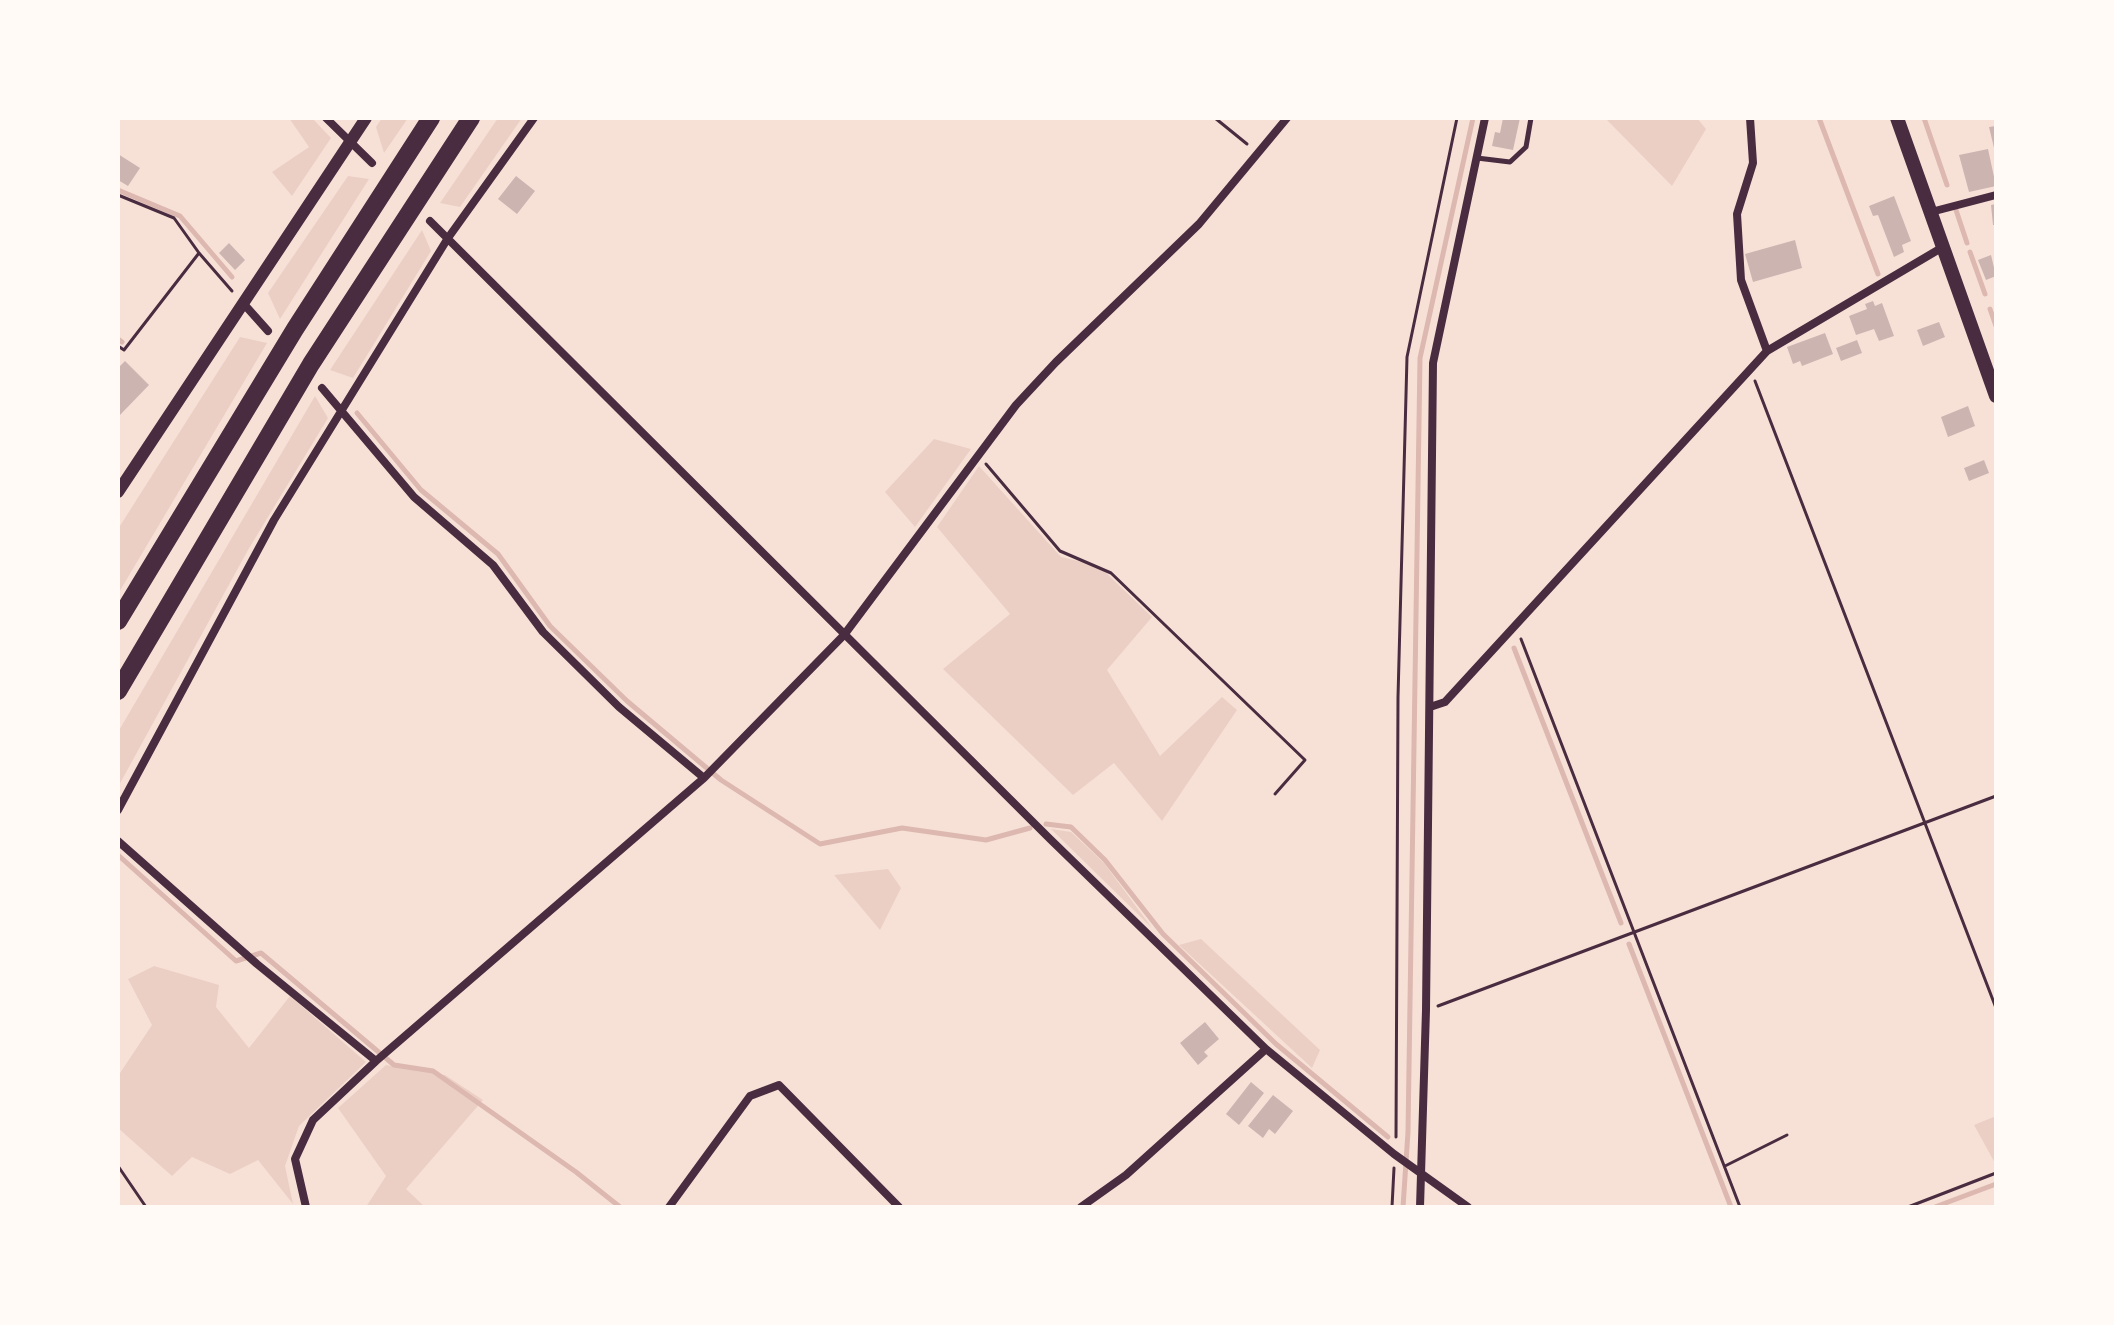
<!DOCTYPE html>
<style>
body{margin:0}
#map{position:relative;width:2114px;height:1325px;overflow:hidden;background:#f7e1d7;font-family:"IBM Plex Sans",sans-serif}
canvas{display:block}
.frame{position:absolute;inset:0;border:120px solid #fffaf5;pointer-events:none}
</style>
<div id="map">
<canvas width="2114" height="1325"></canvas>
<div class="frame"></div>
</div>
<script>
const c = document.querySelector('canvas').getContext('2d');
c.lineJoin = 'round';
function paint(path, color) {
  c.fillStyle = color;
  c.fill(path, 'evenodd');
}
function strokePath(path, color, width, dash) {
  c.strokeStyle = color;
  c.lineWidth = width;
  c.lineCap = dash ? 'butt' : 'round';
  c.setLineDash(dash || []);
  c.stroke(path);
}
const green = new Path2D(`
 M 289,118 L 312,118 L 331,138 L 292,196 L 272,172 L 309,147 Z
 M 382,118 L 408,118 L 384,153 L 376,127 Z
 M 498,118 L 522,118 L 460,207 L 440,203 Z
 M 1605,118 L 1697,118 L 1706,129 L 1672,186 Z
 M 348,176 L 369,179 L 280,319 L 268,293 Z
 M 422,230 L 431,251 L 353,378 L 330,370 Z
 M 240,337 L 267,343 L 118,594 L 118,529 Z
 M 315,396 L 328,418 L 248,550 L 118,787 L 118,732 Z
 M 934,439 L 971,449 L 915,527 L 885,492 Z
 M 979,466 L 1061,557 L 1099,566 L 1152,617 L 1107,670 L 1160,756 L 1222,697 L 1237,710 L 1162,821 L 1114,763 L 1073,795 L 943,669 L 1010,614 L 937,527 Z
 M 1051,829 L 1071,832 L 1104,863 L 1152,928 Z
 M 888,869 L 901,888 L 880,930 L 834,875 Z
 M 1201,939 L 1320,1050 L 1312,1068 L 1179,945 Z
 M 154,966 L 219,985 L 216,1007 L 249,1048 L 290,996 L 366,1062 L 299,1126 L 285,1166 L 293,1204 L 258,1160 L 230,1174 L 192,1157 L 172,1176 L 118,1128 L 118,1076 L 152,1025 L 128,979 Z
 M 386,1065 L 445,1075 L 483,1100 L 406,1189 L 425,1207 L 366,1207 L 386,1176 L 338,1108 Z
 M 1996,1116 L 1996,1165 L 1974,1125 Z`);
const stream = new Path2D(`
 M 1819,118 L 1878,274
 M 1924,118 L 1947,185
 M 118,190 L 180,216 L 232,277
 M 1956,210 L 1967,243
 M 1970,252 L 1985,294
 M 1990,309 L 1996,326
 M 118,339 L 122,342
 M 357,413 L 421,490 L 498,554 L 550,626 L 627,701 L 721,780 L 820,844 L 902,828 L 986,840 L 1030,828
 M 1514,648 L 1621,923
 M 1046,824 L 1071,827 L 1105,860 L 1163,934 L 1276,1044 L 1388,1137
 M 118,855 L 236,961 L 261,953 L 394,1065 L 433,1071 L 576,1172 L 620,1207
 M 1629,944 L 1731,1207
 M 1403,1207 L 1408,1132 L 1420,358 L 1473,118
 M 1935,1207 L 1996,1184`);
const building = new Path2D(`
 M 1503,118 L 1520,118 L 1513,150 L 1492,146 L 1495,132 L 1500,133 Z
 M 1996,126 L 1996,152 L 1995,152 L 1989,127 Z
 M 1988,149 L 1996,186 L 1969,192 L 1959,155 Z
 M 118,154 L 140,168 L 128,186 L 118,180 Z
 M 516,176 L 535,191 L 517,214 L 498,199 Z
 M 1894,196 L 1911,241 L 1902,245 L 1904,252 L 1894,257 L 1878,215 L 1873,216 L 1869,206 Z
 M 1996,204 L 1996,225 L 1993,225 L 1991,205 Z
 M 1795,240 L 1802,268 L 1753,282 L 1745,254 Z
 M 229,243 L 245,260 L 235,270 L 219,253 Z
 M 1991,255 L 1996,276 L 1986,280 L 1978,260 Z
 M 1873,301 L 1875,306 L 1882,303 L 1894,336 L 1879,341 L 1874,329 L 1856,335 L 1849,316 L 1867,309 L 1865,304 Z
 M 1939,322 L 1945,337 L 1923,346 L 1917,330 Z
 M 1825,333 L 1833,354 L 1802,366 L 1800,361 L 1793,364 L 1787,347 Z
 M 1857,340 L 1862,353 L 1841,361 L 1836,348 Z
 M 125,361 L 149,385 L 120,415 L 118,368 Z
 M 1968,406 L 1975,426 L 1948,437 L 1941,417 Z
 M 1984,460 L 1989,473 L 1969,481 L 1964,468 Z
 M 1205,1022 L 1219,1039 L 1204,1052 L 1208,1056 L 1198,1065 L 1180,1043 Z
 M 1251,1082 L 1264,1093 L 1239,1125 L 1226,1114 Z
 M 1273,1095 L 1293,1111 L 1275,1134 L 1269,1129 L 1263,1138 L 1248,1126 Z`);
const path = new Path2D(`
 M 1215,118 L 1247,144
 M 118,195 L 174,218 L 199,253 L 232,291
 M 118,346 L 124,350 L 199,253
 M 1755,381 L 1996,1008
 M 986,464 L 1060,551 L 1111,573 L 1305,760 L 1275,794
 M 1521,639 L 1740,1207
 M 1438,1006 L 1996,796
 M 1396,1137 L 1398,697 L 1407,357 L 1457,118
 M 118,1166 L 146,1207
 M 1725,1166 L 1787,1135
 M 1392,1207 L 1394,1168
 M 1908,1207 L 1996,1173`);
const service = new Path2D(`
 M 1477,158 L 1510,162 L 1526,147 L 1531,118`);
const minor = new Path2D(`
 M 326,118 L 372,163
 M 1750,118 L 1753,163 L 1737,214 L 1741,280 L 1767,351
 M 1931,212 L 1996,195
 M 430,221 L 1050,839 L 1266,1049 L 1394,1154 L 1468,1207
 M 243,303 L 268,331
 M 322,388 L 414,497 L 493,565 L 543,632 L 619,707 L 704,778
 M 1430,707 L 1445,702 L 1767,351 L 1943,247
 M 118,810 L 274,520 L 448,238 L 534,118
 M 118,841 L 257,964 L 376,1061
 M 306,1207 L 295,1159 L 313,1120 L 376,1061 L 704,778 L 844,635 L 1016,405 L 1056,362 L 1199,224 L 1287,118
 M 669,1207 L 750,1096 L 779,1085 L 899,1207
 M 1081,1207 L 1126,1175 L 1266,1049
 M 1420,1207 L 1426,1010 L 1433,363 L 1485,118`);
const tertiary = new Path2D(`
 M 118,492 L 366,118`);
const secondary = new Path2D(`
 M 1897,118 L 1996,396`);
const motorway = new Path2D(`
 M 118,621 L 295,329 L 431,118
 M 118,691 L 311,364 L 471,118`);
paint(green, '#ebcfc5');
strokePath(stream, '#dcb8b0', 5);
paint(building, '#ccb4b1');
strokePath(path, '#4a2c40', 3);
strokePath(service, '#4a2c40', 5);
strokePath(minor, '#4a2c40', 8);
strokePath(tertiary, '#4a2c40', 12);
strokePath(secondary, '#4a2c40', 14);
strokePath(motorway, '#4a2c40', 18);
</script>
